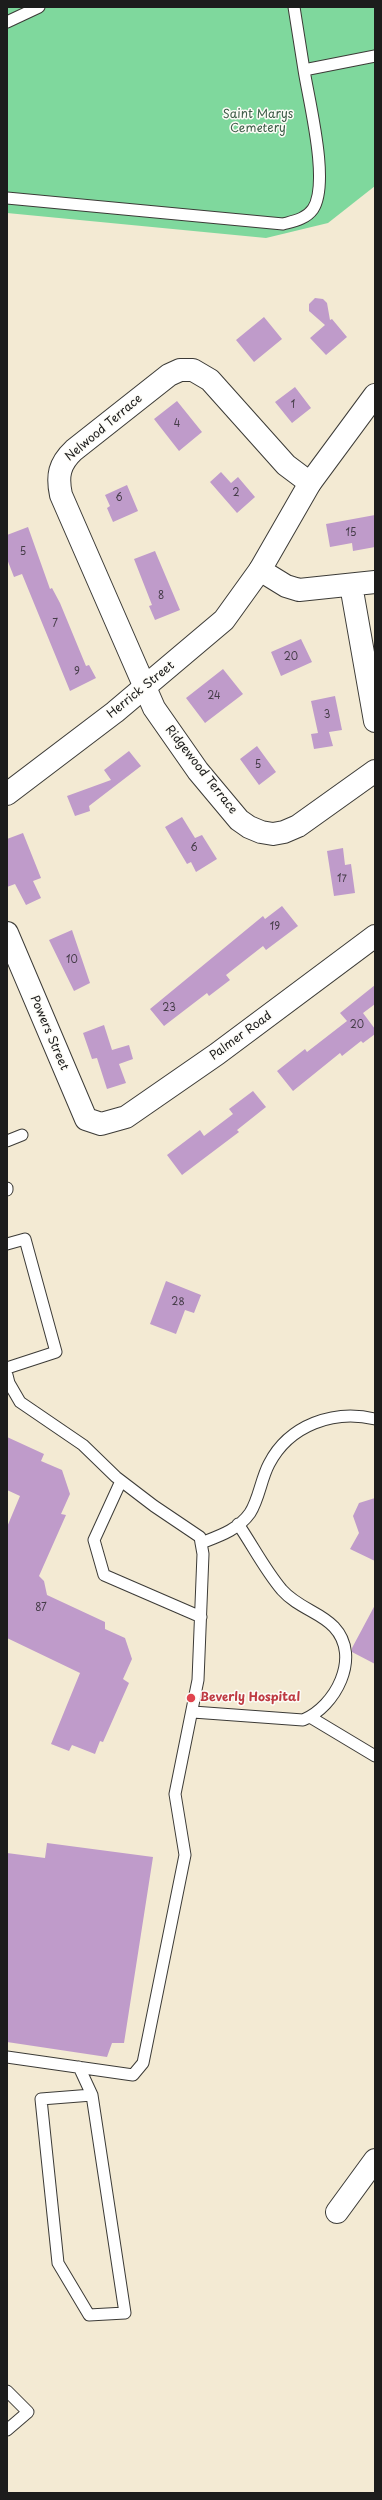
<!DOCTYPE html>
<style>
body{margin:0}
#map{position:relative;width:382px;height:2500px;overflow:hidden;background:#f3ead3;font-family:"Playpen Sans",sans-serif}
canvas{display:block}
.frame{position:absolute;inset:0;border:8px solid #1c1c1c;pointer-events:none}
</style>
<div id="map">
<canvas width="382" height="2500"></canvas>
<div class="frame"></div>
</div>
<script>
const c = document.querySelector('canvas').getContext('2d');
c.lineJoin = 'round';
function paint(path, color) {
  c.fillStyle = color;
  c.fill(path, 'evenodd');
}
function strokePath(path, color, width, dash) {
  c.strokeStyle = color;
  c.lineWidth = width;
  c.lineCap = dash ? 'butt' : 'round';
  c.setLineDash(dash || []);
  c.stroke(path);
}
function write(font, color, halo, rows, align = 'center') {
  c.font = font + ' "Playpen Sans",sans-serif';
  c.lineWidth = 3;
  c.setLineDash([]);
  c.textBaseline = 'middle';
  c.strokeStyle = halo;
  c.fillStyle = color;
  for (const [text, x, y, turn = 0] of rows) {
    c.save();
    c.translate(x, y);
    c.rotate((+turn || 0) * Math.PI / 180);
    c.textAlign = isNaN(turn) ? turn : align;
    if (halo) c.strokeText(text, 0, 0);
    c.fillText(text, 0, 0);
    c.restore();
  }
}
const green = new Path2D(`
 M 7,7 L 375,7 L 375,186 L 328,223 L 266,238 L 7,213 Z`);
const building = new Path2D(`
 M 315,298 L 323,299 L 327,303 L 330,320 L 332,319 L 347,337 L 326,355 L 310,338 L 325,325 L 309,311 L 309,304 Z
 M 264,317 L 282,339 L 254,362 L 236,340 Z
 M 295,387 L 311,408 L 292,423 L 275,402 Z
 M 177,401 L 202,432 L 179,451 L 154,419 Z
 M 221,472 L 231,483 L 238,477 L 255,497 L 237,513 L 210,482 Z
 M 127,485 L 138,511 L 113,522 L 107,508 L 110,506 L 105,495 Z
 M 375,515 L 375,547 L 353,551 L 352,543 L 330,547 L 326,524 Z
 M 28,527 L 50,589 L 52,588 L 60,603 L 86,666 L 89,665 L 96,678 L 70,691 L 22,574 L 14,577 L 7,559 L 7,535 Z
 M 155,551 L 180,610 L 155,620 L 149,606 L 152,605 L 134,559 Z
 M 301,639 L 312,662 L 281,676 L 271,652 Z
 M 223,669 L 243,694 L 205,723 L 186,698 Z
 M 335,696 L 342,730 L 329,732 L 333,746 L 314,749 L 311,734 L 318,733 L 311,701 Z
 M 257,746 L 276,772 L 259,785 L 240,759 Z
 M 129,751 L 141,766 L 89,806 L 90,811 L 75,816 L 67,796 L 111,780 L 104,770 Z
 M 182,817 L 195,838 L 202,835 L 217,859 L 196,872 L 191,862 L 187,864 L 165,827 Z
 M 23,833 L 41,878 L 33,881 L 41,898 L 26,905 L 15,884 L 7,887 L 7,839 Z
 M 343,848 L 345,865 L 351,864 L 355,893 L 334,896 L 327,851 Z
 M 282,906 L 298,926 L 266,950 L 263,946 L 226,975 L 230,980 L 209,996 L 207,993 L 164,1026 L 150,1009 L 263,916 L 265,919 Z
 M 72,930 L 90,983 L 74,991 L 49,940 Z
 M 375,985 L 375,1004 L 363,1013 L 375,1029 L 375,1034 L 363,1043 L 361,1041 L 342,1056 L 340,1053 L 293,1091 L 277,1071 L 305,1049 L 307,1052 L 347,1021 L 340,1013 Z
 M 104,1025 L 112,1050 L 129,1045 L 133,1059 L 119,1064 L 126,1083 L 107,1089 L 97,1058 L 92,1059 L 83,1033 Z
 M 253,1091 L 266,1107 L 237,1130 L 239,1132 L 182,1175 L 167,1155 L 200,1130 L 204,1136 L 233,1114 L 229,1109 Z
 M 166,1281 L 201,1295 L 194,1313 L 185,1310 L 176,1334 L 150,1324 Z
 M 7,1437 L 44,1454 L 41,1461 L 62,1470 L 70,1494 L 61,1514 L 66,1515 L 39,1576 L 44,1581 L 47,1595 L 105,1622 L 105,1629 L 125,1638 L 132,1659 L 123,1679 L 129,1683 L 103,1742 L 100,1741 L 95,1754 L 72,1745 L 69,1751 L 51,1744 L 80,1673 L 7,1638 L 7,1527 L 20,1496 L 7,1490 Z
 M 375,1498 L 375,1561 L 350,1549 L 359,1533 L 353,1516 L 359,1503 Z
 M 375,1605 L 375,1664 L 352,1652 L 352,1648 Z
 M 47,1843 L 153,1857 L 124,2043 L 112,2043 L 107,2057 L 7,2042 L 7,1853 L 45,1858 Z`);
const service = new Path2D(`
 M 294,7 L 304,70 L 375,56
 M 7,22 L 39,7
 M 7,198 L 283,224 C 294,221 306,219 313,209 C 330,183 309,102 304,70
 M 7,1141 L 22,1135
 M 7,1188 L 7,1190
 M 7,1244 L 25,1239 L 56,1352 L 7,1368
 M 7,1375 L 9,1383 L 20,1402 L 83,1445 L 116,1477 L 154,1506 L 200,1537 L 203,1554 L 198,1680 L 175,1794 L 185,1855 L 143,2063 L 133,2075 L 7,2057
 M 121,1481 L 94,1540 L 104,1575 L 201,1617
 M 201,1543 C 219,1536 238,1530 250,1513 C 259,1499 261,1479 269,1464 C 289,1425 334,1409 375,1419
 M 193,1712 L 303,1720 C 335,1707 362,1657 334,1627 C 320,1612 298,1608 282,1590 C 265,1570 253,1546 238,1524
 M 310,1717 L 375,1756
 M 79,2067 L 92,2095 L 125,2313 L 89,2315 L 58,2263 L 41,2099 L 92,2095
 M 7,2391 L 28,2412 L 7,2430`);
const minor = new Path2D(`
 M 310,483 L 286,465 L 210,380 L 193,370 L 180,370 L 169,375 L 74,450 C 59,464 57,476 61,495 L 154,708 L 198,771 L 239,820 L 249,827 L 261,832 L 273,834 L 284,832 L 298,826 L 375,771
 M 260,570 L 286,586 L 299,590 L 375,582
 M 351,585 L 375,721
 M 7,933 L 86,1119 L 101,1124 L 126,1117 L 217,1054 L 375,936
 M 337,2212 L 375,2160`);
const tertiary = new Path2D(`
 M 7,794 L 115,712 L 224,620 L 260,570 L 310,483 L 375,395`);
const markers = [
 [191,1698,5,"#e0444e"]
];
const numberNames = [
 ["1",293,405],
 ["4",177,424],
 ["2",236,493],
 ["6",119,498],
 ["15",351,533],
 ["5",23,552],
 ["8",161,596],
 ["7",55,624],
 ["20",291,657],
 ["9",77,672],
 ["24",214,696],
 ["3",327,715],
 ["5",258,765],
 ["6",194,848],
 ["17",342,879],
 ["19",275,927],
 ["10",72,960],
 ["23",169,1008],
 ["20",357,1025],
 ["28",178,1302],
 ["87",41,1608]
];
const parkNames = [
 ["Saint Marys",258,115],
 ["Cemetery",258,129]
];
const streetNames = [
 ["Nelwood Terrace",104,428,-40],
 ["Herrick Street",141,690,-39],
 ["Ridgewood Terrace",201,770,52],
 ["Powers Street",49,1033,67],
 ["Palmer Road",241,1036,-36]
];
const healthNames = [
 ["Beverly Hospital",200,1698]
];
paint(green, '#7fd89d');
paint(building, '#bf9bca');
strokePath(service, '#3c3b37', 13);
strokePath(minor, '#3c3b37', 24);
strokePath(tertiary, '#3c3b37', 24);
strokePath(service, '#fff', 11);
strokePath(minor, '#fff', 22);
strokePath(tertiary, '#fff', 22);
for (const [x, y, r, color] of markers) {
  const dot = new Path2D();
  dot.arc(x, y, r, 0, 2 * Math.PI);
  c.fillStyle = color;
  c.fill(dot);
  strokePath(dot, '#fdfcf7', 1.5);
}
write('10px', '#453c48', null, numberNames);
write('12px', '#3f5e49', '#fdfcf7', parkNames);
write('12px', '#1c1c1c', '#fdfcf7', streetNames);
write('bold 12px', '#be3a42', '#fdfcf7', healthNames, 'left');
</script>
